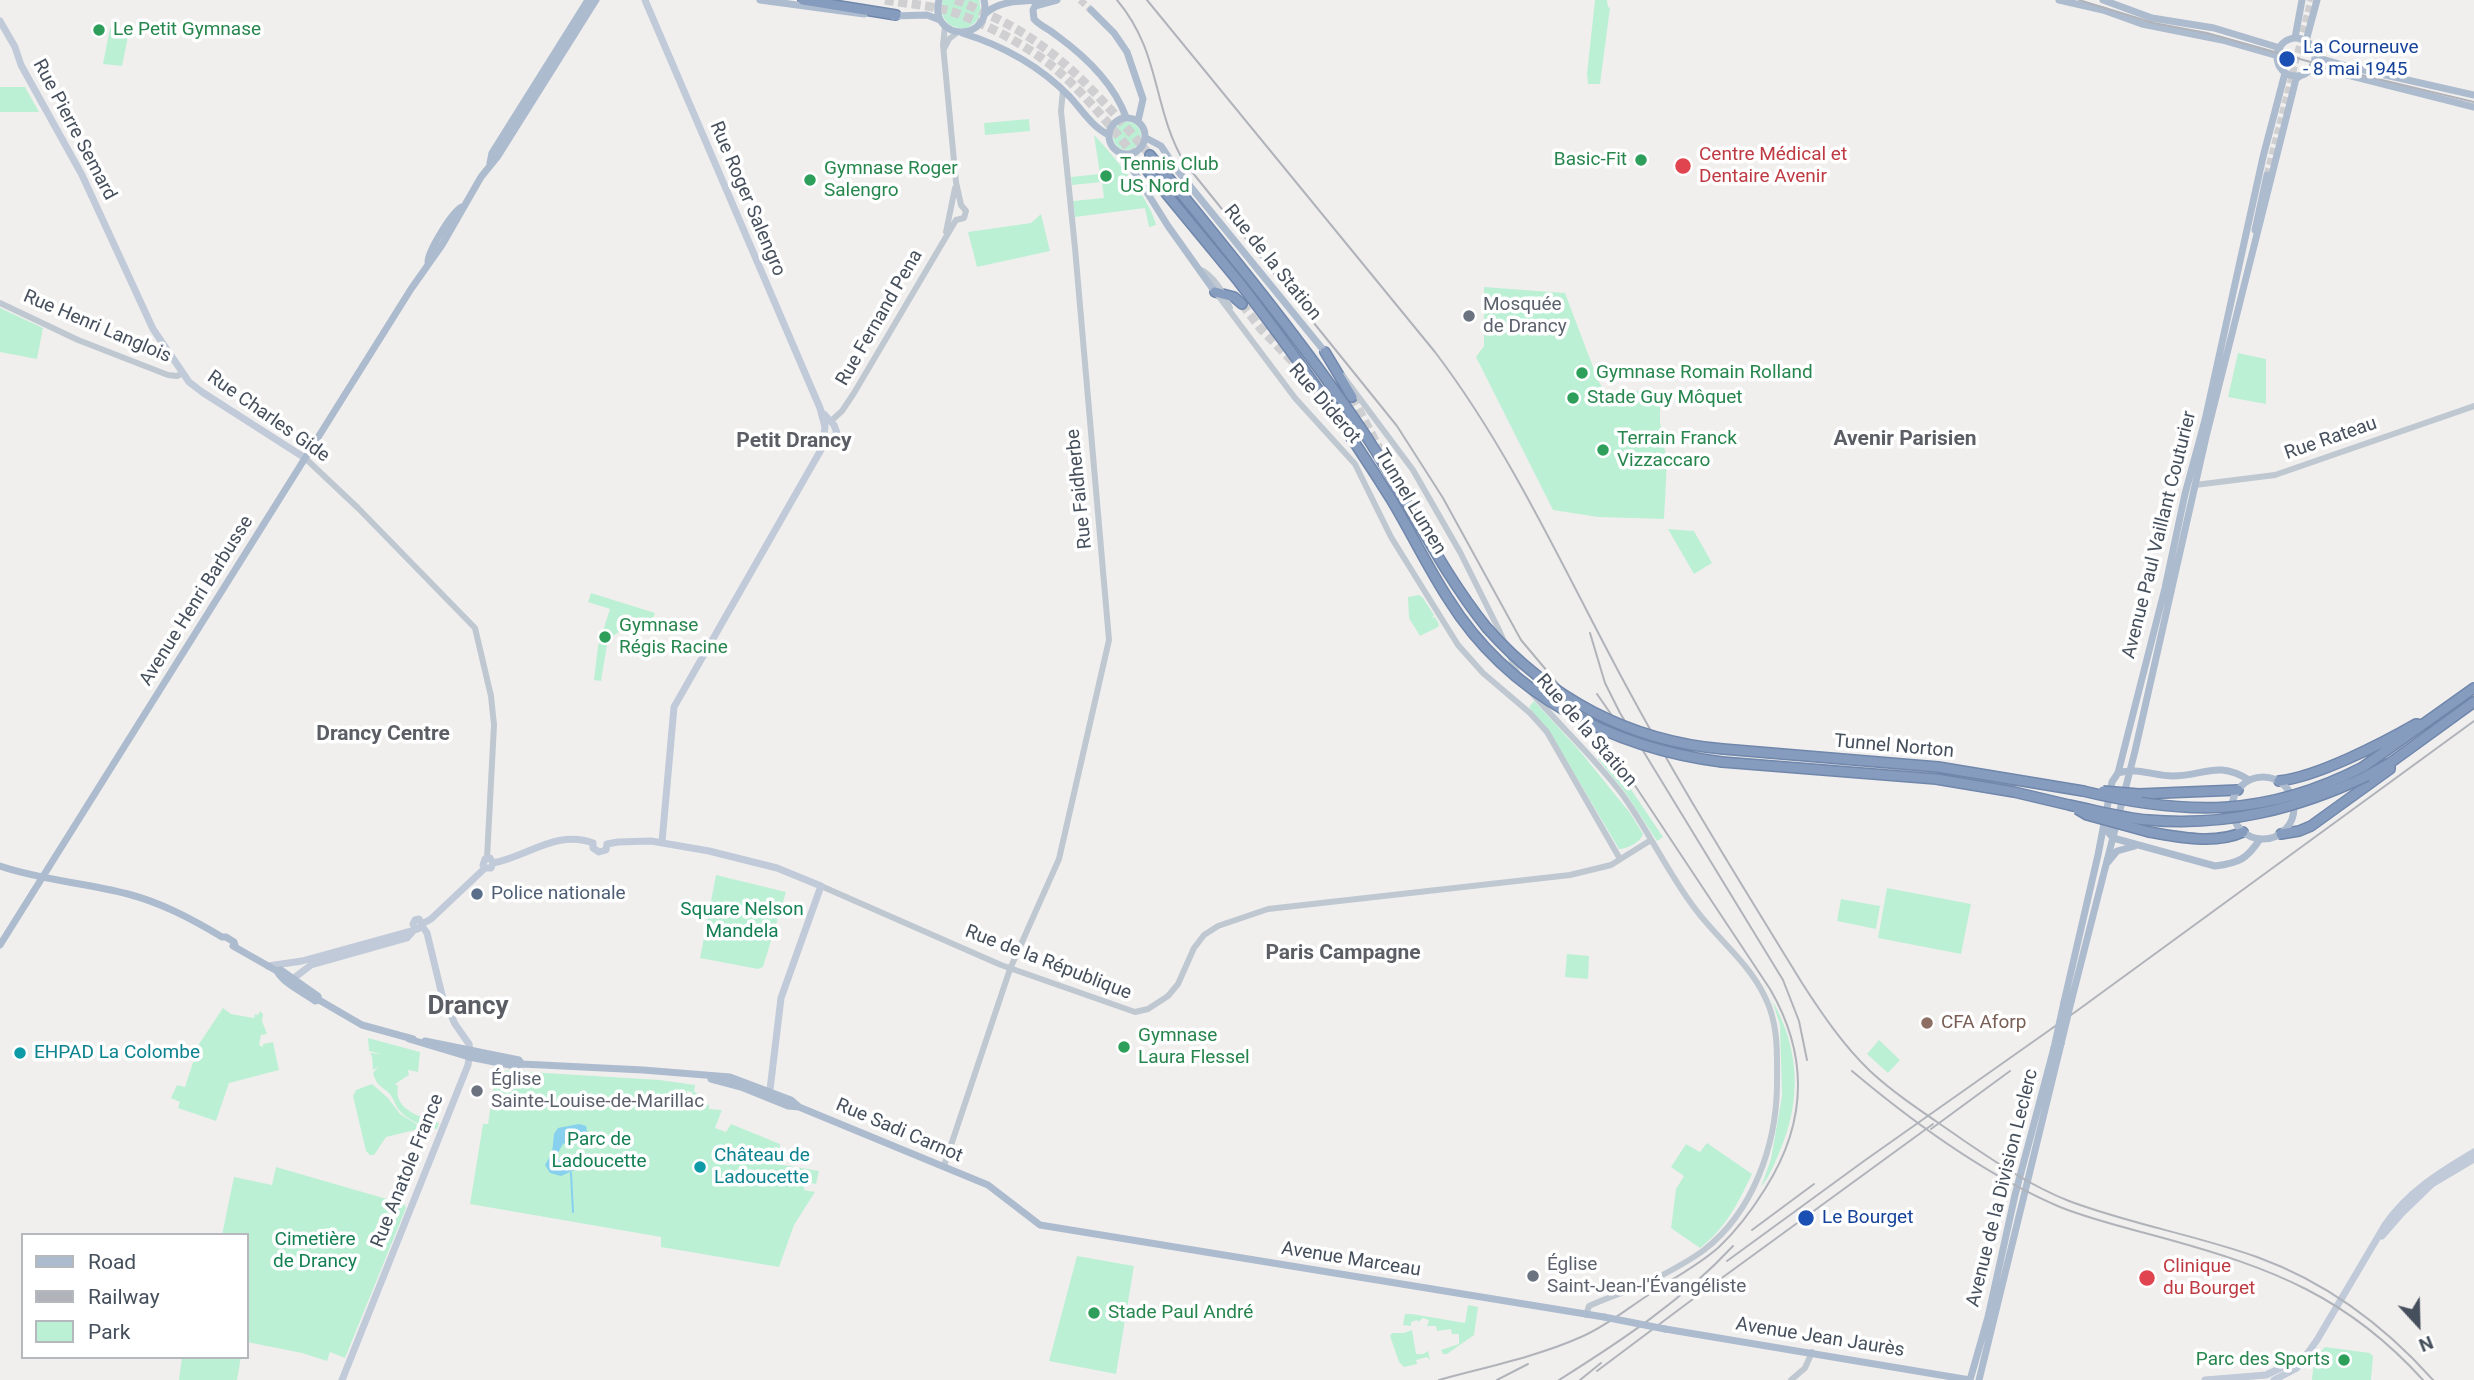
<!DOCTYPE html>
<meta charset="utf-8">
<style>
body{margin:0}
#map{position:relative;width:2474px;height:1380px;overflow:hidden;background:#f1efee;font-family:Roboto,sans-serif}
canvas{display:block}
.legend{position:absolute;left:21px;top:1233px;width:228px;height:126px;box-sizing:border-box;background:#fff;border:2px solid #b5b9be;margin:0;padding:9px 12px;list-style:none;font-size:21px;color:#46505d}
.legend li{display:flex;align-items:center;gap:14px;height:35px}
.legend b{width:35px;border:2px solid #b5b9be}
.north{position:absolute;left:2383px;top:1289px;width:70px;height:70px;-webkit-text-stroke:5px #fff;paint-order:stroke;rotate:158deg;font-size:19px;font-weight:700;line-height:28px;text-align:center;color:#46505d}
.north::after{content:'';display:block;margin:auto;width:24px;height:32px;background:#46505d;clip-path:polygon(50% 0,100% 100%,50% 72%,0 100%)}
</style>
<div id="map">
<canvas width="2474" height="1380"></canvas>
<ul class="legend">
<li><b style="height:9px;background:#adbbce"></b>Road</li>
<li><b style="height:9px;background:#b0b3b9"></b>Railway</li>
<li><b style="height:19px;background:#bcf0d4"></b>Park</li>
</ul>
<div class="north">N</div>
</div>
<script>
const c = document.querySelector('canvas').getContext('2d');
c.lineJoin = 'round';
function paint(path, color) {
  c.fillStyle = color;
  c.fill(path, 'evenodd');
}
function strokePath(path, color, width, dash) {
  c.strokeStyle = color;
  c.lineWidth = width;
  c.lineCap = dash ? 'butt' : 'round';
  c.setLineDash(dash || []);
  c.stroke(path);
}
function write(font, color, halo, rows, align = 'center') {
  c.font = font + ' Roboto,sans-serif';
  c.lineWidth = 7;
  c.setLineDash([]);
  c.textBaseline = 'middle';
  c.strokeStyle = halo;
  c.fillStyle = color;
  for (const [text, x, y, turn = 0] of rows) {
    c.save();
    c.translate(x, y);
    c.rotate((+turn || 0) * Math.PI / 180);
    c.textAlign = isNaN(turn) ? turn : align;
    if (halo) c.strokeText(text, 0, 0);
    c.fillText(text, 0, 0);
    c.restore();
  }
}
const green = new Path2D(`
 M 943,0 L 979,0 C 983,13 979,22 967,28 C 949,30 938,18 943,0 Z
 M 1595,0 L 1607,0 L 1608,7 L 1610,8 L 1600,84 L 1588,84 L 1587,74 Z
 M 110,28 L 129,32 L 122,66 L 103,64 Z
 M 0,87 L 25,87 L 39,112 L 0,112 Z
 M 1029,119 L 1030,131 L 985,135 L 984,123 Z
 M1113 136a14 14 0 1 1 28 0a14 14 0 1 1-28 0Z
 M 1094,135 C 1113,155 1151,200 1156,225 L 1149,227 L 1145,208 L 1075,217 L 1073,201 L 1104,198 L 1102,182 L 1072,185 L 1071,177 L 1100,174 Z
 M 1041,214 L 1050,251 L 977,267 L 968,232 L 1031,223 Z
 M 1484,287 L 1565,293 L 1598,380 L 1604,391 L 1648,391 L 1649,404 L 1660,404 L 1660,422 L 1667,462 L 1664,519 L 1598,517 L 1553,510 L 1476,357 L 1484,346 Z
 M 0,308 L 43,328 L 37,359 L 0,352 Z
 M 2238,353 L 2266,359 L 2266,404 L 2228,397 Z
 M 1668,529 L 1694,531 L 1712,563 L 1694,574 Z
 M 591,593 L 655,613 L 648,632 L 623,624 L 619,632 L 608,639 L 601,681 L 594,680 L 598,646 L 610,609 L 588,602 Z
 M 1419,595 L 1423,598 L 1434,615 L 1432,618 L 1435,617 L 1439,624 L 1438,627 L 1420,636 L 1409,618 L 1408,597 Z
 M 1534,701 L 1579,750 L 1630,813 L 1643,834 C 1641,842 1627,849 1619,849 L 1549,731 L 1529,707 Z
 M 1603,754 L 1624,779 L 1663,837 L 1657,841 L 1625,792 L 1598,759 Z
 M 716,875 L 786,892 L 763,967 L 758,969 L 700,958 Z
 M 1887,888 L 1971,904 L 1961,954 L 1878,938 Z
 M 1841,899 L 1880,906 L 1876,929 L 1837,921 Z
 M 1567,954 L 1589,956 L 1588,979 L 1565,977 Z
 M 1772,1000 C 1800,1049 1802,1101 1779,1153 C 1774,1165 1769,1177 1761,1187 L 1771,1159 L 1782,1096 L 1780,1025 Z
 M 223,1008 L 231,1014 L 254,1018 L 255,1014 L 258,1015 L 260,1011 L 263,1014 L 262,1021 L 267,1034 L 261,1035 L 259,1045 L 263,1047 L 263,1044 L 273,1042 L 279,1070 L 229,1083 L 216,1121 L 178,1108 L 180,1102 L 171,1098 L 177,1085 L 185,1087 L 199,1044 Z
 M 368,1038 L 420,1052 L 418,1072 L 408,1070 L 409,1075 L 395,1084 L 398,1086 C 393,1110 421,1117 439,1123 L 437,1129 C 422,1127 408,1120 398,1109 C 395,1104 393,1098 390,1094 C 381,1085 377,1087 373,1073 L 378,1067 L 373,1070 L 372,1056 L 370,1053 L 381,1054 L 369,1051 Z
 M 1879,1040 L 1900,1060 L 1888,1073 L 1867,1054 Z
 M 496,1070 L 660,1080 L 695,1085 L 694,1092 L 697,1093 L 697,1096 L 692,1096 L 692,1092 L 687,1091 L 686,1099 L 709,1105 L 709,1109 L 722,1110 L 715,1128 L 726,1132 L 731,1124 L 780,1144 L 778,1164 L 819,1171 L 816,1184 L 805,1182 L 804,1190 L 815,1192 L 794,1225 L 779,1267 L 661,1247 L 661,1237 L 470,1204 L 483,1124 L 488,1124 Z
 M 372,1084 L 388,1098 L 400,1114 L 423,1128 L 386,1137 L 374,1155 L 370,1155 L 366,1151 L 353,1096 L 356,1090 Z
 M 1707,1143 L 1752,1174 C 1738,1203 1726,1228 1700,1248 L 1671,1228 L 1676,1189 L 1684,1176 L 1671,1167 L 1686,1144 L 1700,1152 Z
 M 276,1167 L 404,1204 L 406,1208 L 345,1358 L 330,1352 L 327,1361 L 302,1353 L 247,1342 L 247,1235 L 222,1235 L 234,1177 L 272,1185 Z
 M 1077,1256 L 1134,1266 L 1116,1374 L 1049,1361 Z
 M 1468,1305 L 1478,1307 L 1474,1335 L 1447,1354 L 1443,1354 L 1441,1350 L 1459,1344 L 1459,1334 L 1452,1334 L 1451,1329 L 1437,1331 L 1436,1326 L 1427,1326 L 1429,1320 L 1423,1318 L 1418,1322 L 1417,1320 L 1411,1322 L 1411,1326 L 1403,1325 L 1405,1314 L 1412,1314 L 1465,1323 Z
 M 1412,1330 L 1416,1354 L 1423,1354 L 1428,1351 L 1430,1360 L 1427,1357 L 1416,1360 L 1417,1364 L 1404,1367 L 1399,1362 L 1390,1336 L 1392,1333 L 1404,1333 Z
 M 2325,1347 L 2370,1353 L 2373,1356 L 2371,1380 L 2312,1380 C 2313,1366 2315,1356 2325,1347 Z
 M 182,1357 L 241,1357 L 237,1380 L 179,1380 Z`);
const water = new Path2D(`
 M 579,1124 L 586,1126 L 587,1132 L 563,1144 L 556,1156 L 561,1161 L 578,1164 L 579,1168 L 561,1176 L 550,1173 L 545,1165 L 552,1153 L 554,1134 L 558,1128 Z`);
const stream = new Path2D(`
 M 571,1173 L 573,1212`);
const primaryTunnel = new Path2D(`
 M 1080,0 L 1091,10
 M 2267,175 L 2311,0`);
const motorwayTunnel = new Path2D(`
 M 885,0 C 909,4 937,6 959,14 C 993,28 1030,47 1058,71 C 1089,98 1115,132 1141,163
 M 955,0 C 967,3 978,10 989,15 C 1058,46 1102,99 1150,155
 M 1242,304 L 1261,329 L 1299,368
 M 1352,397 L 1390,469`);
const tertiary = new Path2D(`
 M 945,26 L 943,45 L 956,182 L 961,205 L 966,211 L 964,218 L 956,220
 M 944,49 L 949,39 L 958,32
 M 946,232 L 955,188
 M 1199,269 C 1213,274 1225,295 1230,308
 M 1217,294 L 1295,398 L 1355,464 L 1391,537 L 1458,645 L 1483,673 L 1530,713 L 1547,732 L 1620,859
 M 0,303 L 78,340 L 168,375 L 177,376 L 183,373
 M 1343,376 L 1413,470 L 1460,552 L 1499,630 L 1519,677
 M 830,422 L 842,411 L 854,393 L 956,220
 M 305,458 L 358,508 L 475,628 L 491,696 L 494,725 L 487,858
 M 2195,485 L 2275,475 L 2474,406
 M 1530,691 C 1560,726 1594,757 1622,794 C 1648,830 1667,871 1693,906 C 1716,938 1748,961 1765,997 C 1779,1025 1777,1055 1777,1086 C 1776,1146 1753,1212 1704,1250 C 1688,1262 1670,1271 1653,1280 C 1633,1290 1610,1296 1589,1306 L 1586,1315
 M 821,886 L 1001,965 L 1135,1012 L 1148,1009 L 1168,996 L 1178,984 L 1194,948 L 1204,935 L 1218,926 L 1268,909 L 1570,875 L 1611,865 L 1651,840
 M 944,1166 L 1010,969 L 1059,859 L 1109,640 L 1075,248 L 1061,111 L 1063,90
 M 1791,1380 L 1805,1368 L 1812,1352`);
const secondary = new Path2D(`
 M 645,0 L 820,408 L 825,427 L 822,448
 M 0,21 L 15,47 L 21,65 L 82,175 L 153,329 L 189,382 L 202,392 L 305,458
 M 662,842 L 674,707 L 822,448 L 837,433 L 834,425 L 824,414
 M 593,843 L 593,848 L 599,852 L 606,850 L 607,844
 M 607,844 L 618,842 L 651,841 L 709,851 L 777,868 L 821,886 L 781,998 L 769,1098
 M 493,863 C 526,857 558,829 593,843
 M 485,868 L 483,865 L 485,859 L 490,858 L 493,863
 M 422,924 L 431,919 L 485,868 L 491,868 L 493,863
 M 416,929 L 413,924 L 415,920 L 419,919 L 422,924
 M 268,966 L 302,961 L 418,929 L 422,926
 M 289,978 L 294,978 L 311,965 L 407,938 L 415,929
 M 2382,1236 L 2402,1213 L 2432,1184 L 2474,1159
 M 342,1380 L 468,1065 L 470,1051 L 469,1044 L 455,1024 L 442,995 L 427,933 L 422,926
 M 2205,1380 L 2266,1375 L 2302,1358
 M 2274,1380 L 2297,1368 L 2317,1340 L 2385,1225 C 2408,1192 2440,1172 2474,1152`);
const primary = new Path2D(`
 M 760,0 L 864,14
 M 939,0 C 928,42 994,43 984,0
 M 1057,0 L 1035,6 L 1033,10 L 1034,19 C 1040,26 1049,29 1056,35 C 1085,56 1114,84 1126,117
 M 2059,0 L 2103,10 L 2142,24 L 2222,40 L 2278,56
 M 2103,0 L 2152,18 L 2214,28 L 2280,48
 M 1091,10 L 1114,33 L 1127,52 L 1143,99 L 1138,121
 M 985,14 C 999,0 1023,1 1043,0
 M 893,16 L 927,15 L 940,20
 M 962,33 C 1001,45 1040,66 1070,97 C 1082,110 1092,127 1109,135
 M 2295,38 L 2302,0
 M2277 57a19 19 0 1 1 38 0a19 19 0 1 1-38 0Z
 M 2306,41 L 2317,0
 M 2315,57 L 2350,67 L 2474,95
 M 2312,66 L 2474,107
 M1109 136a18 18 0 1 1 36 0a18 18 0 1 1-36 0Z
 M 1146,138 L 1161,146 L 1177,170 L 1325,352
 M 1123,154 L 1168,226 L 1215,292
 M 490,163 L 492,153 L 588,0
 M 2255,230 L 2267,175
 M 428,262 C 428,251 452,212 462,207
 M 2118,773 C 2137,767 2154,776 2173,776 C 2204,776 2217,760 2249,780
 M2232 808a31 31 0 1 1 62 0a31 31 0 1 1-62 0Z
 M 2111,817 L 2108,832 L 2113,838 L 2215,866 C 2239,863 2247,859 2260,839
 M 2108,862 L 2117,851 L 2135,846
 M 0,866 C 41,880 86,883 128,894 C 162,903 192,919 222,937 L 226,937 L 234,942 L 235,945
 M 0,945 L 411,289 L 442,245 L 481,177 L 498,156 L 596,0
 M 233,946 L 277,971 C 284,984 303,992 315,1001 L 319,1000
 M 277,971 L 281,970 L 318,996 L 319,1000 L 362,1025 L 413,1039
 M 2064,1002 L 2098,855 L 2112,782 L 2118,773 L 2165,588 L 2185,494 L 2205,420 L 2263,157 L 2285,73
 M 2071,1002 L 2135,751 L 2206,437 L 2296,79 L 2300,76
 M 409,1039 L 469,1057 L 515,1066 L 522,1064 L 643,1070 L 730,1077 L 791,1100 L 799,1107 L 988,1185 L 1040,1225 L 1604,1317
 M 425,1041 L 519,1060 L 522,1064
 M 711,1079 L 741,1087 L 788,1106 L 799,1107
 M 1665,1329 L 1970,1380
 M 1970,1380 L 1988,1317 L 2015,1195 L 2054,1048
 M 1979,1380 L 2061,1044`);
const motorway = new Path2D(`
 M 803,0 L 896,15
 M 1150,155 C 1223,245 1297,334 1362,430 C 1406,495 1438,567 1487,628
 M 1141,163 L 1239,282
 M 1215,292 L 1234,297 L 1242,304
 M 1325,352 L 1352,397
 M 1723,749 L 1938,767 L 2083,791
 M 1722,762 L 1936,779 L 2014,792 L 2069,805
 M 2363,767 L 2474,688
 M 2367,776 L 2390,763 L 2474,702
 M 2279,781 C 2317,777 2383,743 2416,724 L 2421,725
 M 2139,794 L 2238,790
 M 2149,832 C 2179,837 2214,845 2243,832
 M 2281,834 L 2299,831 L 2311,826 L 2390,769 L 2390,763`);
const tram = new Path2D(`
 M 2079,0 L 2154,23 L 2207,33 L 2332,68 L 2474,102
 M 1852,1071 C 1915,1124 1985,1175 2060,1207 C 2095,1221 2132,1229 2167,1239 C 2272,1268 2348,1297 2423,1380`);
const rail = new Path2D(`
 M 1117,0 C 1161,52 1152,107 1184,162 L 1397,426 L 1443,498 L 1521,640 L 1579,709 L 1628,775 L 1770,989 C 1809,1056 1807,1123 1765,1189 C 1752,1210 1737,1230 1719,1247 C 1699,1265 1675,1277 1653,1292 C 1629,1307 1607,1326 1581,1337 C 1536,1357 1486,1367 1439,1380
 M 1147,0 L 1435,352 C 1514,456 1567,577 1629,691 C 1683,791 1743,887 1802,983 C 1822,1014 1843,1045 1870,1071 C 1898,1097 1932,1118 1963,1140 C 1997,1163 2031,1186 2069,1201 C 2130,1224 2195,1235 2257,1257 C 2326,1282 2384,1325 2433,1380
 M 1590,633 L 1605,683 L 1620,713 L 1783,980 L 1799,1021 L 1807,1060
 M 1597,694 L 1613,717
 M 1931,1129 L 2010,1071
 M 1752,1230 L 1814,1184
 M 1727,1261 L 1864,1161 L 2078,1010 L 2474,721
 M 1597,1371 L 1693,1299 L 1933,1124
 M 1497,1380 L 1528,1364
 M 1559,1380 C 1621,1341 1683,1300 1733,1246
 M 1580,1380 L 1601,1363`);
const primaryBridge = new Path2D(`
 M 2061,1044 L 2071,1002
 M 2054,1048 L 2064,1002
 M 1604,1317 L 1665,1329`);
const motorwayBridge = new Path2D(`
 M 1239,282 C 1293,352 1344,424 1391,499 C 1411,532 1428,568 1449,600 C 1509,696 1613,748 1722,762
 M 1487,628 C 1549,698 1629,741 1723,749
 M 2083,791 C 2187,816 2266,817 2363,767
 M 2103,791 L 2139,794
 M 2069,805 C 2095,810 2122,818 2148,820 C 2226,827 2297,809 2367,776
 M 2077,809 L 2087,815 L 2149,832`);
const markers = [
 [99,30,7,"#2e9e5b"],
 [2287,59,9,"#1a4fb4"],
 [1641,160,7,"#2e9e5b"],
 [1683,166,9,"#e0444e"],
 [1106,176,7,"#2e9e5b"],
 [810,180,7,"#2e9e5b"],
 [1469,316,7,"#6b7280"],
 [1582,373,7,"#2e9e5b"],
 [1573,398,7,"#2e9e5b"],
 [1603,450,7,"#2e9e5b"],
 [605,637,7,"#2e9e5b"],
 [477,894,7,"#5c6f8a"],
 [1927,1023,7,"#8d6e63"],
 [1124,1047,7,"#2e9e5b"],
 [20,1053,7,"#0f9aa8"],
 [477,1091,7,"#6b7280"],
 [700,1167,7,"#0f9aa8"],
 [1806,1218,9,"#1a4fb4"],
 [1533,1276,7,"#6b7280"],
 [2147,1278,9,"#e0444e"],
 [1094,1313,7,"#2e9e5b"],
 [2344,1360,7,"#2e9e5b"]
];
const leisureNames = [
 ["Le Petit Gymnase",113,30],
 ["Basic-Fit",1627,160,"right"],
 ["Tennis Club",1120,165],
 ["US Nord",1120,187],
 ["Gymnase Roger",824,169],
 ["Salengro",824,191],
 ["Gymnase Romain Rolland",1596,373],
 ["Stade Guy Môquet",1587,398],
 ["Terrain Franck",1617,439],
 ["Vizzaccaro",1617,461],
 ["Gymnase",619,626],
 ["Régis Racine",619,648],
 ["Gymnase",1138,1036],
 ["Laura Flessel",1138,1058],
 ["Stade Paul André",1108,1313],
 ["Parc des Sports",2330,1360,"right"]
];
const transitNames = [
 ["La Courneuve",2303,48],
 ["- 8 mai 1945",2303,70],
 ["Le Bourget",1822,1218]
];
const streetNames = [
 ["Rue Pierre Semard",74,130,62],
 ["Rue Roger Salengro",747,199,67],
 ["Rue de la Station",1272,263,51],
 ["Rue Fernand Pena",880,318,-60],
 ["Rue Henri Langlois",97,327,23],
 ["Rue Diderot",1324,404,49],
 ["Rue Charles Gide",268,417,35],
 ["Rue Rateau",2331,439,-19],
 ["Rue Faidherbe",1080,489,-96],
 ["Tunnel Lumen",1410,502,59],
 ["Avenue Paul Vaillant Couturier",2160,535,-76],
 ["Avenue Henri Barbusse",197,601,-58],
 ["Rue de la Station",1586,731,49],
 ["Tunnel Norton",1894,747,5],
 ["Rue de la République",1048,963,21],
 ["Rue Sadi Carnot",899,1131,23],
 ["Rue Anatole France",408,1171,-68],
 ["Avenue de la Division Leclerc",2003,1188,-76],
 ["Avenue Marceau",1351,1260,9],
 ["Avenue Jean Jaurès",1820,1338,9]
];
const healthNames = [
 ["Centre Médical et",1699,155],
 ["Dentaire Avenir",1699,177],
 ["Clinique",2163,1267],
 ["du Bourget",2163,1289]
];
const worshipNames = [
 ["Mosquée",1483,305],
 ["de Drancy",1483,327],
 ["Église",491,1080],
 ["Sainte-Louise-de-Marillac",491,1102],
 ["Église",1547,1265],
 ["Saint-Jean-l'Évangéliste",1547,1287]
];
const serviceNames = [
 ["Police nationale",491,894]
];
const parkNames = [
 ["Square Nelson",742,910],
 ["Mandela",742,932],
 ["Parc de",599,1140],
 ["Ladoucette",599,1162],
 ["Cimetière",315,1240],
 ["de Drancy",315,1262]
];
const educationNames = [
 ["CFA Aforp",1941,1023]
];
const cultureNames = [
 ["EHPAD La Colombe",34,1053],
 ["Château de",714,1156],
 ["Ladoucette",714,1178]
];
const neighbourhoodNames = [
 ["Avenir Parisien",1905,440],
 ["Petit Drancy",794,442],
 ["Drancy Centre",383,735],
 ["Paris Campagne",1343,954]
];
const districtNames = [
 ["Drancy",468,1007]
];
paint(green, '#bcf0d4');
paint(water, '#87d0ee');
strokePath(stream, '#87d0ee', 2);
strokePath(primaryTunnel, '#cfcfd1', 7, [7, 3.5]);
strokePath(motorwayTunnel, '#cfcfd1', 9, [9, 4.5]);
strokePath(motorway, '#7087ab', 12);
strokePath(tertiary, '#bfc8d1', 6);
strokePath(secondary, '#c1cad8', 7);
strokePath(primary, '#adbbce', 7);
strokePath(motorway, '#859cbf', 9);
strokePath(tram, '#b0b3b9', 2);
strokePath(rail, '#b0b3b9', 2);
strokePath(motorwayBridge, '#7087ab', 12, []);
strokePath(primaryBridge, '#adbbce', 7);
strokePath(motorwayBridge, '#859cbf', 9);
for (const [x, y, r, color] of markers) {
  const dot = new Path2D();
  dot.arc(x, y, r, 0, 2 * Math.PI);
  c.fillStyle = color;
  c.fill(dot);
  strokePath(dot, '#fff', 2.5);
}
write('19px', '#27864d', '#fff', leisureNames, 'left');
write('19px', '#164399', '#fff', transitNames, 'left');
write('19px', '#46505d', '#fff', streetNames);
write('19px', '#be3a42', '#fff', healthNames, 'left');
write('19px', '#5b616d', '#fff', worshipNames, 'left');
write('19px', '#4e5e75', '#fff', serviceNames, 'left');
write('19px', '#148053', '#fff', parkNames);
write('19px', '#785e54', '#fff', educationNames, 'left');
write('19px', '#0d838f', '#fff', cultureNames, 'left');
write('bold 21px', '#5b5e64', '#fff', neighbourhoodNames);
write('bold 26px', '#5b5e64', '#fff', districtNames);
</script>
